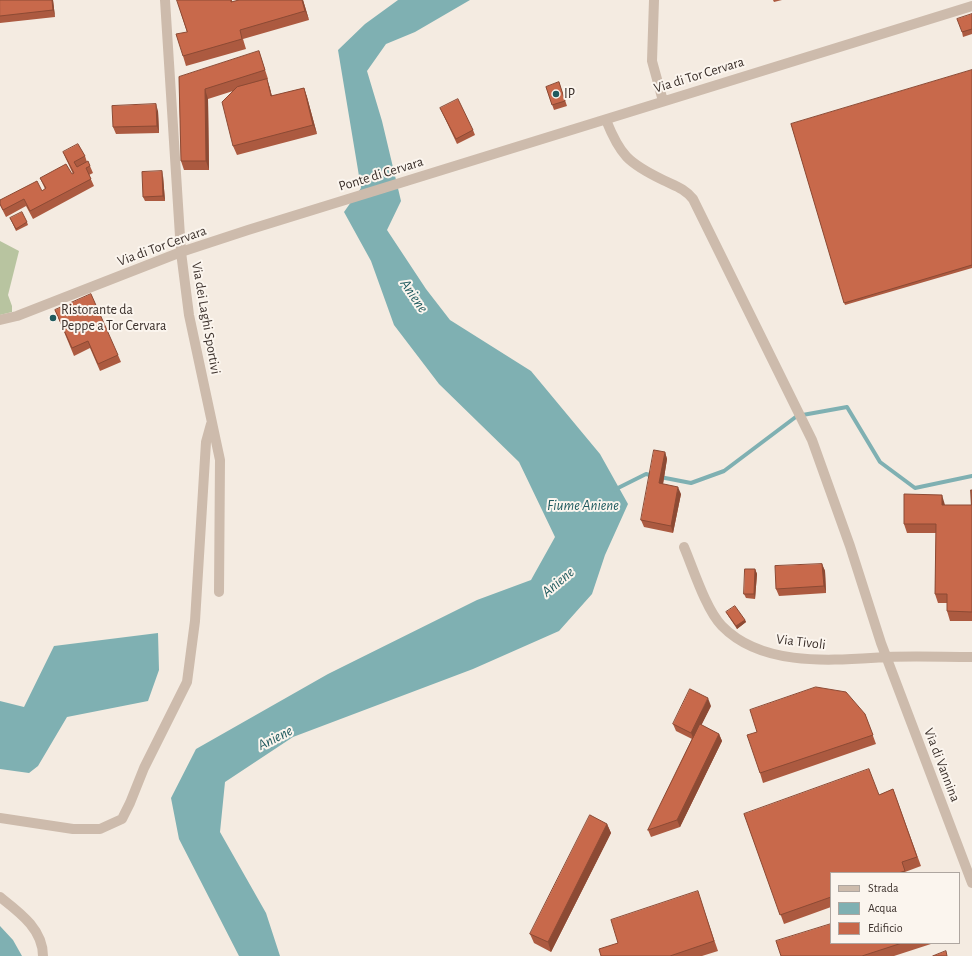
<!DOCTYPE html>
<style>
body{margin:0}
#map{position:relative;width:972px;height:956px;overflow:hidden;background:#f4ebe1;font-family:"Alegreya Sans",sans-serif}
canvas{display:block}
.legend{position:absolute;left:830px;top:872px;width:130px;height:72px;box-sizing:border-box;background:#fbf5ee;border:1px solid #aea6a0;margin:0;padding:5px 7px;list-style:none;font-size:12px;color:#3b302b}
.legend li{display:flex;align-items:center;gap:8px;height:20px}
.legend b{width:20px;border:1px solid #aea6a0}
</style>
<div id="map">
<canvas width="972" height="956"></canvas>
<ul class="legend">
<li><b style="height:5px;background:#cdbbac"></b>Strada</li>
<li><b style="height:11px;background:#7fb0b2"></b>Acqua</li>
<li><b style="height:11px;background:#c8694b"></b>Edificio</li>
</ul>
</div>
<script>
const c = document.querySelector('canvas').getContext('2d');
c.lineJoin = 'round';
function paint(path, color) {
  c.fillStyle = color;
  c.fill(path, 'evenodd');
}
function strokePath(path, color, width, dash) {
  c.strokeStyle = color;
  c.lineWidth = width;
  c.lineCap = dash ? 'butt' : 'round';
  c.setLineDash(dash || []);
  c.stroke(path);
}
function write(font, color, halo, rows, align = 'center') {
  c.font = font + ' "Alegreya Sans",sans-serif';
  c.lineWidth = 4;
  c.setLineDash([]);
  c.textBaseline = 'middle';
  c.strokeStyle = halo;
  c.fillStyle = color;
  for (const [text, x, y, turn = 0] of rows) {
    c.save();
    c.translate(x, y);
    c.rotate((+turn || 0) * Math.PI / 180);
    c.textAlign = isNaN(turn) ? turn : align;
    if (halo) c.strokeText(text, 0, 0);
    c.fillText(text, 0, 0);
    c.restore();
  }
}
const green = new Path2D(`
 M 0,241 L 19,251 L 8,295 L 12,306 L 12,312 L 0,315 Z`);
const water = new Path2D(`
 M 398,0 L 470,0 L 415,32 L 386,44 L 367,71 L 382,121 L 401,201 L 387,230 L 426,289 L 450,320 L 531,371 L 600,454 L 628,504 L 605,555 L 592,594 L 559,631 L 473,669 L 293,737 L 225,782 L 220,832 L 266,913 L 280,956 L 239,956 L 179,839 L 171,798 L 196,749 L 328,674 L 477,600 L 531,580 L 555,537 L 519,462 L 439,384 L 394,325 L 371,261 L 344,212 L 361,188 L 338,50 L 365,24 Z
 M 158,633 L 159,670 L 148,701 L 67,717 L 38,766 L 29,773 L 0,769 L 0,701 L 24,707 L 54,646 Z
 M 0,926 L 13,940 L 22,956 L 0,956 Z`);
const stream = new Path2D(`
 M 660,477 L 691,483 L 724,471 L 797,416 L 847,407 L 880,462 L 915,488 L 972,476
 M 614,490 L 646,474 L 654,476`);
const minor = new Path2D(`
 M 165,0 L 181,252 L 189,315 L 220,460 L 219,592
 M 654,0 L 652,61 L 663,101
 M 606,120 C 620,155 628,163 663,180 C 675,186 684,188 693,199 L 812,440 L 850,546 L 881,643 L 972,883
 M 0,320 L 17,316 L 181,252 L 248,230 L 972,6
 M 684,547 C 693,568 706,610 722,626 C 763,668 834,660 887,657 C 915,656 944,657 972,657
 M 0,818 L 73,829 L 100,829 L 122,819 L 130,803 L 144,768 L 187,682 L 195,621 L 206,442 L 211,424
 M 0,897 C 19,912 43,929 43,956`);
const wall = new Path2D(`
 M 0,0 L 53,0 L 55,17 L 0,23 Z
 M 177,0 L 232,0 L 232,2 L 239,0 L 303,0 L 309,20 L 243,39 L 246,49 L 186,66 L 183,56 L 187,32 Z
 M 773,0 L 782,0 L 774,2 Z
 M 972,14 L 972,34 L 963,37 L 962,32 Z
 M 259,51 L 268,79 L 267,79 L 272,96 L 304,88 L 307,97 L 317,134 L 237,155 L 233,146 L 233,91 L 208,99 L 209,170 L 184,170 L 181,161 L 179,77 Z
 M 972,70 L 972,268 L 845,305 L 791,124 Z
 M 559,82 L 567,106 L 554,110 L 546,87 Z
 M 440,108 L 473,130 L 475,135 L 457,144 Z
 M 158,111 L 159,133 L 116,134 L 113,127 Z
 M 63,152 L 85,156 L 87,162 L 90,166 L 93,173 L 89,175 L 94,186 L 33,219 L 26,206 L 6,217 L 0,205 L 0,200 L 42,191 L 45,189 L 40,178 L 72,174 L 73,174 L 66,159 Z
 M 163,176 L 165,201 L 145,201 L 143,197 Z
 M 10,218 L 27,222 L 28,225 L 16,231 Z
 M 55,310 L 118,355 L 121,362 L 100,371 L 90,348 L 74,356 Z
 M 665,452 L 667,459 L 663,484 L 681,494 L 673,533 L 644,527 L 641,520 Z
 M 972,490 L 972,621 L 950,621 L 947,611 L 947,603 L 938,603 L 935,594 L 936,533 L 907,533 L 904,524 L 945,505 L 971,505 Z
 M 822,564 L 825,571 L 826,593 L 779,596 L 776,589 Z
 M 755,569 L 757,574 L 755,599 L 746,598 L 744,594 Z
 M 726,612 L 745,620 L 746,622 L 737,629 L 727,614 Z
 M 711,706 L 701,725 L 719,734 L 722,741 L 680,827 L 651,837 L 648,830 L 692,739 L 676,731 L 673,724 Z
 M 865,714 L 876,744 L 763,783 L 760,773 L 757,732 Z
 M 893,789 L 921,866 L 905,872 L 906,873 L 831,873 L 831,907 L 784,924 L 744,814 L 879,795 Z
 M 607,824 L 611,833 L 551,952 L 534,943 L 530,934 Z
 M 701,901 L 718,951 L 702,956 L 601,956 L 618,943 Z
 M 831,943 L 934,943 L 894,956 L 781,956 Z`);
const shadedWall = new Path2D(`
 M 52,0 L 53,0 L 55,17 L 53,10 Z
 M 302,0 L 303,0 L 309,20 L 305,11 Z
 M 267,79 L 270,88 L 274,106 L 271,96 Z
 M 304,88 L 307,97 L 317,134 L 313,125 Z
 M 205,89 L 208,99 L 209,170 L 206,161 Z
 M 156,104 L 158,111 L 159,133 L 157,126 Z
 M 162,171 L 163,176 L 165,201 L 163,196 Z
 M 665,452 L 667,459 L 662,490 L 659,483 Z
 M 678,487 L 681,494 L 673,533 L 671,526 Z
 M 942,495 L 945,505 L 945,514 L 942,505 Z
 M 822,564 L 825,571 L 826,593 L 824,586 Z
 M 755,569 L 757,574 L 755,599 L 754,594 Z
 M 745,620 L 746,622 L 737,629 L 736,626 Z
 M 708,698 L 711,706 L 694,740 L 691,733 Z
 M 719,734 L 722,741 L 680,827 L 677,820 Z
 M 607,824 L 611,833 L 551,952 L 548,942 Z`);
const building = new Path2D(`
 M 0,0 L 52,0 L 53,10 L 0,16 Z
 M 177,0 L 231,0 L 231,2 L 239,0 L 302,0 L 305,11 L 240,30 L 242,39 L 183,56 L 176,34 L 187,32 Z
 M 972,14 L 972,29 L 962,32 L 957,19 Z
 M 259,51 L 265,70 L 205,89 L 206,161 L 181,161 L 179,77 Z
 M 972,70 L 972,265 L 844,303 L 791,124 Z
 M 267,79 L 271,96 L 304,88 L 313,125 L 233,146 L 222,102 L 237,87 Z
 M 559,82 L 565,101 L 552,105 L 546,87 Z
 M 458,99 L 473,130 L 456,139 L 440,108 Z
 M 156,104 L 157,126 L 113,127 L 112,106 Z
 M 78,144 L 85,156 L 74,162 L 77,167 L 88,161 L 90,166 L 86,168 L 91,179 L 30,211 L 24,199 L 3,210 L 0,204 L 0,200 L 37,181 L 42,191 L 46,188 L 40,178 L 66,164 L 72,174 L 74,173 L 63,152 Z
 M 162,171 L 163,196 L 143,197 L 142,172 Z
 M 22,212 L 27,222 L 16,229 L 10,218 Z
 M 91,294 L 118,355 L 98,364 L 88,341 L 72,348 L 55,310 Z
 M 654,450 L 665,452 L 659,483 L 678,487 L 671,526 L 641,520 Z
 M 971,490 L 972,490 L 972,612 L 947,611 L 947,594 L 935,594 L 936,524 L 904,524 L 904,494 L 942,495 L 942,505 L 971,505 Z
 M 822,564 L 824,586 L 776,589 L 775,566 Z
 M 745,569 L 755,569 L 754,594 L 744,594 Z
 M 735,606 L 745,620 L 736,626 L 726,612 Z
 M 816,687 L 846,692 L 865,714 L 873,735 L 760,773 L 747,735 L 757,732 L 750,710 Z
 M 690,689 L 708,698 L 691,733 L 673,724 Z
 M 700,724 L 719,734 L 677,820 L 648,830 Z
 M 869,769 L 879,795 L 893,789 L 917,857 L 902,862 L 905,871 L 898,873 L 831,873 L 831,897 L 780,915 L 744,814 Z
 M 590,815 L 607,824 L 548,942 L 530,934 Z
 M 698,891 L 714,941 L 670,956 L 601,956 L 599,949 L 618,943 L 611,920 Z
 M 831,924 L 831,943 L 902,943 L 862,956 L 781,956 L 776,941 Z
 M 946,951 L 947,956 L 933,956 Z`);
const markers = [
 [556,94,4,"#1f5a5e"],
 [53,318,4,"#1f5a5e"]
];
const streetNames = [
 ["Via di Tor Cervara",699,75,-17],
 ["Ponte di Cervara",381,174,-17],
 ["Via di Tor Cervara",162,246,-20],
 ["Via dei Laghi Sportivi",206,318,80],
 ["Via Tivoli",801,642,7],
 ["Via di Vannina",942,765,69]
];
const poiNames = [
 ["IP",564,94],
 ["Ristorante da",61,310],
 ["Peppe a Tor Cervara",61,326]
];
const waterNames = [
 ["Aniene",414,296,56],
 ["Fiume Aniene",583,505],
 ["Aniene",558,582,-40],
 ["Aniene",275,738,-27]
];
paint(green, '#b8c4a0');
paint(water, '#7fb0b2');
strokePath(stream, '#7fb0b2', 4);
strokePath(minor, '#cdbbac', 10);
paint(wall, '#ac5a40');
paint(shadedWall, '#8c4a34');
paint(building, '#c8694b');
strokePath(building, '#8c4a34', 1);
for (const [x, y, r, color] of markers) {
  const dot = new Path2D();
  dot.arc(x, y, r, 0, 2 * Math.PI);
  c.fillStyle = color;
  c.fill(dot);
  strokePath(dot, '#fbf5ee', 1.5);
}
write('14px', '#3b302b', '#fbf5ee', streetNames);
write('14px', '#3b302b', '#fbf5ee', poiNames, 'left');
write('italic 15px', '#1f5a5e', '#fbf5ee', waterNames);
</script>
